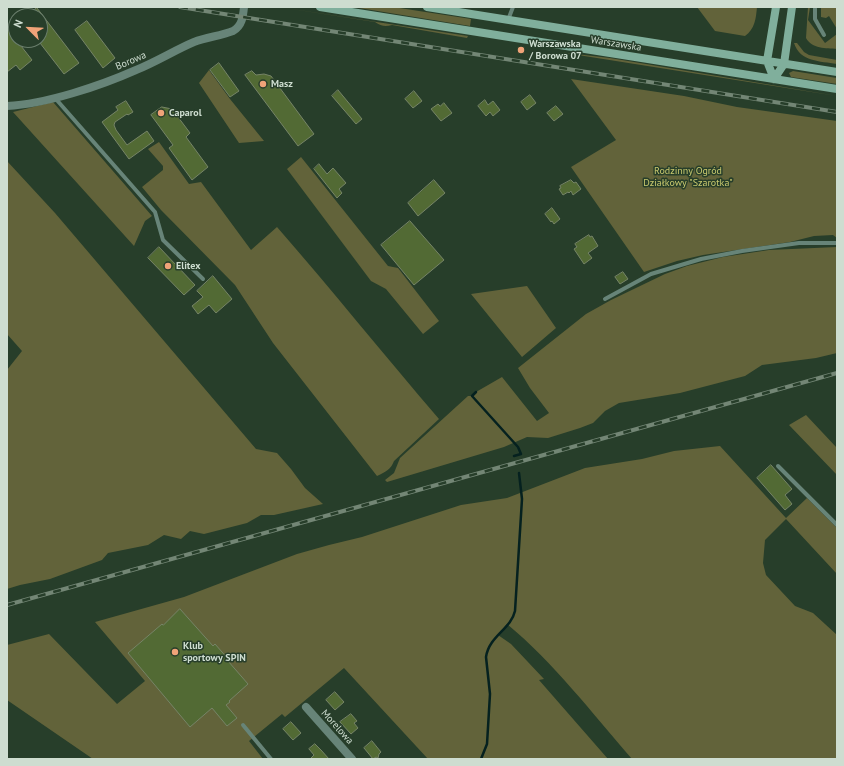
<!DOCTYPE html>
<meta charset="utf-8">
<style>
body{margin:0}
#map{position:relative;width:844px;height:766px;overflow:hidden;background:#273e2a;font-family:"PT Sans",sans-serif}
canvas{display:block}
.frame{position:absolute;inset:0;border:8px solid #ceddd0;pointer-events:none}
.north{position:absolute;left:8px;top:8px;width:40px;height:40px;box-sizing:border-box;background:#273e2a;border:1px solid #6a7e6c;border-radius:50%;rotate:294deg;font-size:11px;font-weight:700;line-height:16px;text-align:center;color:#ceddd0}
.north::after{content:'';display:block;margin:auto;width:14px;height:18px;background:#f0a378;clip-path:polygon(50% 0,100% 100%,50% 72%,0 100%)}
</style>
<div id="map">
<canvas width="844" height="766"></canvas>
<div class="frame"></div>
<div class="north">N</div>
</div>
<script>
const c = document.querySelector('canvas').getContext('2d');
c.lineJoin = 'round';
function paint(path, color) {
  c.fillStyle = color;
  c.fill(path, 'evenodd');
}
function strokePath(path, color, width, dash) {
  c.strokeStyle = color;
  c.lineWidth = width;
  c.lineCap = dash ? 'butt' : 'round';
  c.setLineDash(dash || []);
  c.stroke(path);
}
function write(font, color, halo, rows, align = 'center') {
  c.font = font + ' "PT Sans",sans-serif';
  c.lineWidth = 3;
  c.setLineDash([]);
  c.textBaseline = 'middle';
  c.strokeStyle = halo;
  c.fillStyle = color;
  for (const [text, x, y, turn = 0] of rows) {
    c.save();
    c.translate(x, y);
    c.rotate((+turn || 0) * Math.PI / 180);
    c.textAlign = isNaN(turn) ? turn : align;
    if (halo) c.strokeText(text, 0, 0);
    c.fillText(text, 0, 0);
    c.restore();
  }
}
const green = new Path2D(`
 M 279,7 L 468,36 L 467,38 L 392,25 C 385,27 381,26 375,22 Z
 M 353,7 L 393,7 L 471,19 L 470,26 Z
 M 697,7 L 757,7 C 756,18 755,29 745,36 L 715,31 Z
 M 808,7 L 810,7 L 808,20 L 825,43 L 837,34 L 837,49 C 826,48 812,49 806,38 Z
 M 821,7 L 837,7 L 837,29 L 829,16 L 826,18 L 821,17 Z
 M 794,43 L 797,43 L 804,52 L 809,55 L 837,60 L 837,64 C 820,61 800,62 794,43 Z
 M 559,52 L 610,58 L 837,96 Z
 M 209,70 L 230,99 L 264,141 L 239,143 L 199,83 Z
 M 793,71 L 837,78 L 837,84 L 791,77 L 789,73 Z
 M 571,79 L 684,96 L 737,107 L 837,121 L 837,238 L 833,235 L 814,236 L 790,242 L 703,255 L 677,261 L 644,272 L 571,167 L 616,140 Z
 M 53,102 L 152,216 L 145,221 L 134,246 L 13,112 Z
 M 159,142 L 189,184 L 201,182 L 251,250 L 277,227 C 332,290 384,355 439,419 L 394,461 C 391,469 386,472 377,476 L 273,343 L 235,285 L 161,210 L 142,187 L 163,170 L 163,166 L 148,149 Z
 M 301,157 L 388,266 L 398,268 L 439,321 L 423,334 L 386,289 L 371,281 L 287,169 Z
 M 7,161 L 55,213 L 256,449 L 277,453 L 291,469 L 305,488 L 323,504 L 274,515 L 261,515 L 247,523 L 204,534 L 190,531 L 181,539 L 164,535 L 148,545 L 108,553 L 102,560 L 50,579 L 20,585 L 7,589 L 7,370 L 22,351 L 7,334 Z
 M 837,247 L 837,353 L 816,358 L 762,365 L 745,376 L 680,393 L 619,403 L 605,411 L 593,423 L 580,428 L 548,438 L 527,437 L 504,447 L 387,482 L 385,480 L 394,473 L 400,458 L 468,396 L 472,396 L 476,392 L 502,377 L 537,421 L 549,413 L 530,388 L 518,368 L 586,314 L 611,300 L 665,274 L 687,266 L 723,257 L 769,250 Z
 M 527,286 L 556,328 L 522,357 L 471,294 Z
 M 806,415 L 837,448 L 837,475 L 789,425 Z
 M 720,446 L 786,518 L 807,498 L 837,528 L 837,574 L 786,519 L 765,540 L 763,563 L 766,575 L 795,606 L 813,613 L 837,635 L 837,759 L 632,759 C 592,713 554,663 507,624 L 498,635 L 511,644 L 544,679 L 539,680 L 608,759 L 428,759 L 344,668 L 285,717 L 282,714 L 249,741 L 263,759 L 93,759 L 7,700 L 7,645 L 49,634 L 117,704 L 145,681 L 95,622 L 184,597 L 297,554 L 329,545 L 362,537 L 461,505 L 507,498 L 585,468 L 642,459 L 674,451 Z`);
const stream = new Path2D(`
 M 476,392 L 472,396 L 518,447 L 521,454 L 514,456
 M 481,759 L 487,744 L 490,694 L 486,657 C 489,636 511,629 515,611 L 522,499 L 519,473`);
const building = new Path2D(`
 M 37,8 L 79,63 L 64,74 L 40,43 L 40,16 L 26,16 Z
 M 87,21 L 115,58 L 103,68 L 75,30 Z
 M 7,28 L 32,60 L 20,70 L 16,65 L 7,72 Z
 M 219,63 L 239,91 L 230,97 L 210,70 Z
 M 252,71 L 256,75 L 264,74 L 271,76 L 314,134 L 298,146 L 245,75 Z
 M 338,90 L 362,119 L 356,124 L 332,96 Z
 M 414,91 L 422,101 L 413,108 L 405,99 Z
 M 530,95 L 536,103 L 527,110 L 521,102 Z
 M 485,100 L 488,105 L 493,101 L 500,110 L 493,116 L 490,112 L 486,116 L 478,106 Z
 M 126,101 L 133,112 L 128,115 L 127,114 L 115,122 L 114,125 L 116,130 L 127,145 L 147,131 L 154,141 L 129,159 L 102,122 L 118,110 L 116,107 Z
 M 444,103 L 452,113 L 441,121 L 431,109 L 438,104 L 440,106 Z
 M 556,106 L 563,114 L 554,121 L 547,113 Z
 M 162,107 L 172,109 L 190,133 L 186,137 L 208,167 L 192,180 L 169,148 L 173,145 L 151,115 Z
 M 319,164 L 327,174 L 333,168 L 346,183 L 339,189 L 342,193 L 337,198 L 314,169 Z
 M 434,180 L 445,193 L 418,216 L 408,203 Z
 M 571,180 L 574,183 L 576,182 L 581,189 L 573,195 L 571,191 L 569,193 L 568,192 L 563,195 L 559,189 L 561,188 L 560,186 Z
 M 552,208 L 560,219 L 554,224 L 552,221 L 551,222 L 545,214 Z
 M 410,221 L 444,260 L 414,285 L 381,245 Z
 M 589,235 L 590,237 L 592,236 L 598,246 L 588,253 L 592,258 L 584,264 L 574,249 L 577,247 L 575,244 Z
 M 159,247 L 195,285 L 184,295 L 148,258 Z
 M 623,272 L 628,279 L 620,284 L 615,277 Z
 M 213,276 L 232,299 L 216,313 L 209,305 L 198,314 L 192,306 L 203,297 L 197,291 Z
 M 771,465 L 792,489 L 785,495 L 792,504 L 785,510 L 757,478 Z
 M 180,609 L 213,646 L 215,644 L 229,660 L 228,661 L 248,684 L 229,701 L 230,702 L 226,705 L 237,718 L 227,726 L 212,708 L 190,727 L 128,653 L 162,624 L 163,625 Z
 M 335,692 L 344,702 L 335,710 L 326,700 Z
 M 351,714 L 357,721 L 354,723 L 358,728 L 351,734 L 340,722 Z
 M 291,722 L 301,733 L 293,740 L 283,729 Z
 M 372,741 L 381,752 L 379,754 L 378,758 L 376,757 L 373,759 L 364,748 Z
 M 315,744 L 321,750 L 329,759 L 310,759 L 314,755 L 309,749 Z`);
const lane = new Path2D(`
 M 815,7 L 815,19 L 824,35
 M 508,20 L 513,7
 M 55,98 L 155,212 L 163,240 L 203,279
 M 605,299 L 651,274 L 701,259 L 742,251 L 799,243 L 837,243
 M 778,466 L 837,525
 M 243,725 L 271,759`);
const street = new Path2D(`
 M 7,106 C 46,104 100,86 136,70 C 156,62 175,50 194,42 C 207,37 220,36 233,31 C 242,26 243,17 244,7
 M 306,707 L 352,759`);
const secondary = new Path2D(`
 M 320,7 L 837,89
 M 427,7 L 837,72
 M 774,79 L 784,64 L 792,7
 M 774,79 L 767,61 L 776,7`);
const rail = new Path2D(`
 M 180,7 L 837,112
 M 7,605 L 837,373`);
const markers = [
 [521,50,4,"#f0a378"],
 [263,84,4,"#f0a378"],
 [161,113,4,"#f0a378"],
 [168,266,4,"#f0a378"],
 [175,652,4,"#f0a378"]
];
const poiNames = [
 ["Warszawska",529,44],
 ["/ Borowa 07",529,56],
 ["Masz",271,84],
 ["Caparol",169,113],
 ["Elitex",176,266],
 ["Klub",183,646],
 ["sportowy SPIN",183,658]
];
const streetNames = [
 ["Warszawska",616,44,9],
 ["Borowa",131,61,-23],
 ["Morelowa",337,727,48]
];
const parkNames = [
 ["Rodzinny Ogród",688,171],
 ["Działkowy \"Szarotka\"",688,183]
];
paint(green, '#62633a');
strokePath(stream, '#05211f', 2.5);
paint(building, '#526a34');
strokePath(building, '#768467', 1);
strokePath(lane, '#678478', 4);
strokePath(street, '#678478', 8);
strokePath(secondary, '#80af9c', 8);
strokePath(rail, '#738675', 4);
strokePath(rail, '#273e2a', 2.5, [8]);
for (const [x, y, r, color] of markers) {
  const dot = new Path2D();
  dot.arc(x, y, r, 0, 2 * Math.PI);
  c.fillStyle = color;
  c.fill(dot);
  strokePath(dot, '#273e2a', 1.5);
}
write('bold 10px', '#ceddd0', '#273e2a', poiNames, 'left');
write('10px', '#ceddd0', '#273e2a', streetNames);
write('10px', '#c8c86e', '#273e2a', parkNames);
</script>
